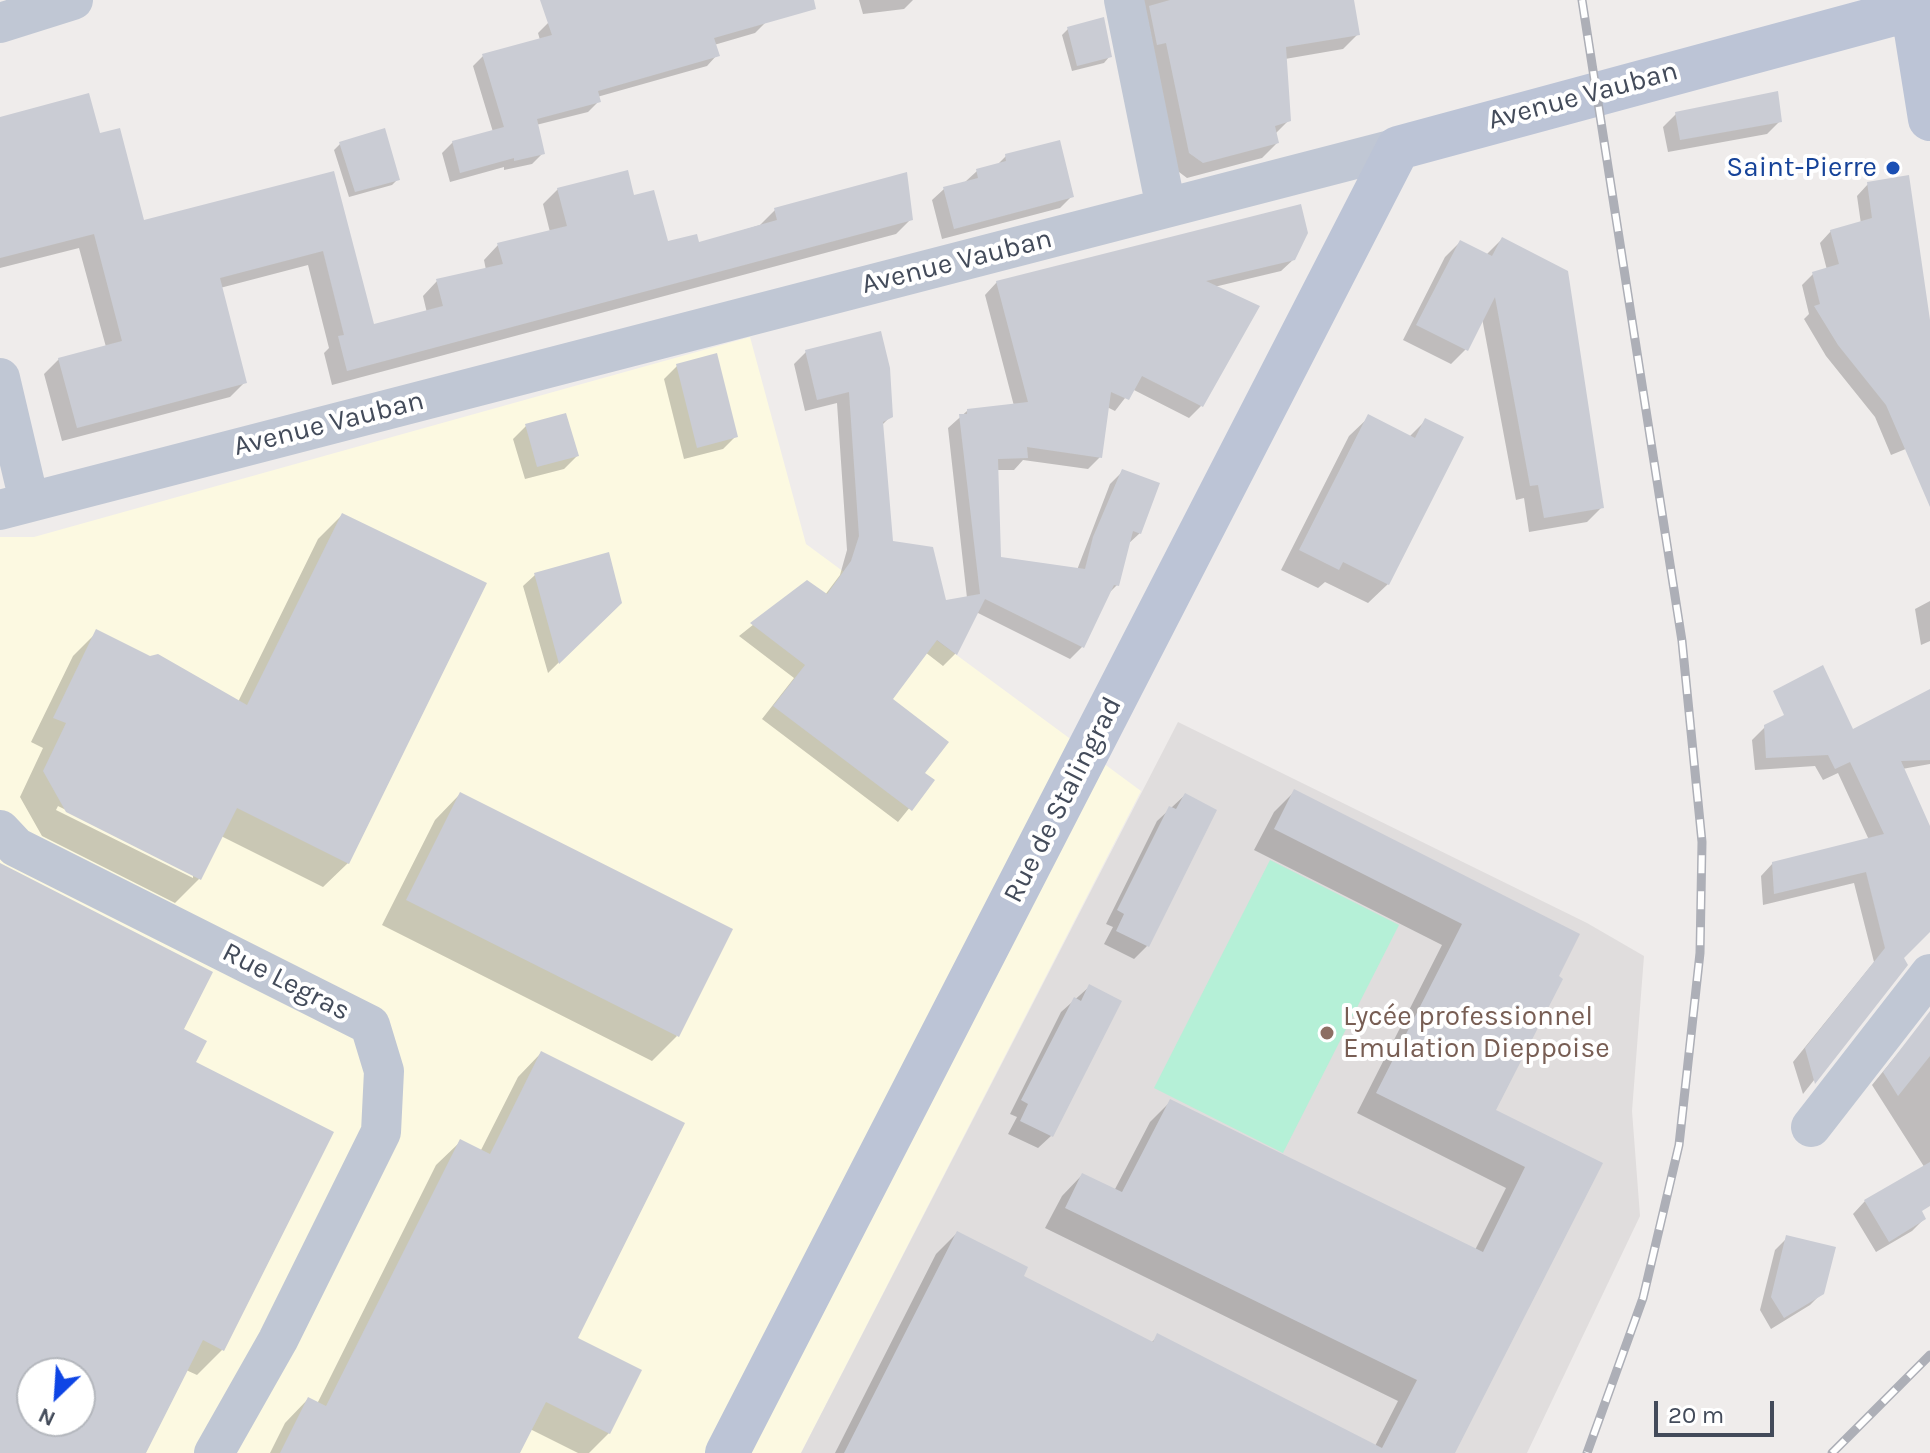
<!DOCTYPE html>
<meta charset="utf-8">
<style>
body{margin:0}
#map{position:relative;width:1930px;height:1453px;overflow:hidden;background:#efeceb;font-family:Karla,sans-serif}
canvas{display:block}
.north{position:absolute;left:16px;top:1357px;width:80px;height:80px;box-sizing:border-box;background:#fff;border:2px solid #b4b7bd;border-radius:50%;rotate:205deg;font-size:22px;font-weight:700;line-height:32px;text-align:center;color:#434b5a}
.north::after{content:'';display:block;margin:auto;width:28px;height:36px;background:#0e45e5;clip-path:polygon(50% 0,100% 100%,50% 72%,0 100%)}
.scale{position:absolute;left:1654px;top:1401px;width:120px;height:36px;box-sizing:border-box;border:4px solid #434b5a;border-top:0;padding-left:10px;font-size:24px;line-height:28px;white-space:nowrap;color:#434b5a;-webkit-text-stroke:6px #fff;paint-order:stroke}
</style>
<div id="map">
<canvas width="1930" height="1453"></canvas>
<div class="north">N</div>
<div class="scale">20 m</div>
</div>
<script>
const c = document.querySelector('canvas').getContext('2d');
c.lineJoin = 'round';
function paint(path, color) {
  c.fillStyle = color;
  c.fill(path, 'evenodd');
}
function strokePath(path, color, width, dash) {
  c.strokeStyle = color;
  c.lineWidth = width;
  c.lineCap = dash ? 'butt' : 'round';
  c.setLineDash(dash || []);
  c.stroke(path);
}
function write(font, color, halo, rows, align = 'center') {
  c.font = font + ' Karla,sans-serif';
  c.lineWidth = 8;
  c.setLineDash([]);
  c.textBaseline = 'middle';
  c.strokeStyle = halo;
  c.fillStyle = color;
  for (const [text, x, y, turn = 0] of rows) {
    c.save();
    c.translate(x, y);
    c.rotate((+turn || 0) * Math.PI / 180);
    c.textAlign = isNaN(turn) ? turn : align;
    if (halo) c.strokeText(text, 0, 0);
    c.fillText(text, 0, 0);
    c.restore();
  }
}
const commercial = new Path2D(`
 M 750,337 L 806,544 L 1141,791 L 801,1453 L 0,1453 L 0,537 L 34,537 ZM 32,1373 L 80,1373 L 80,1421 L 32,1421 Z`);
const education = new Path2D(`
 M 1178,722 L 1587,923 L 1644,956 L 1632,1111 L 1640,1216 L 1527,1453 L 801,1453 Z`);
const green = new Path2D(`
 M 1270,860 L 1399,925 L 1283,1153 L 1154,1088 Z`);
const shadow = new Path2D(`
 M 724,0 L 758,0 L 766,22 L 755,33 L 714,45 L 717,55 L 707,66 L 597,97 L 598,102 L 588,112 L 536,125 L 543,153 L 532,164 L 504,170 L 504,167 L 450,182 L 442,153 L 453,142 L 493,132 L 473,66 L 483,56 L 540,40 L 538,33 L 548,23 Z
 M 859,0 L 913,0 L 904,9 L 863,14 Z
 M 1137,0 L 1352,0 L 1358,34 L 1343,49 L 1285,59 L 1289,120 L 1275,134 L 1277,143 L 1262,158 L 1187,178 L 1175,169 Z
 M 1068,29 L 1110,56 L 1104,63 L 1072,71 L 1062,35 Z
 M 1676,114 L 1780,121 L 1767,134 L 1668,152 L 1663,127 Z
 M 0,119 L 98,136 L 143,223 L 333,174 L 372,327 L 427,313 L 423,296 L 437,281 L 486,270 L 484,260 L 498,245 L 550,232 L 543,204 L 558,189 L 633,197 L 666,243 L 698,244 L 760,225 L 775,210 L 911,219 L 896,234 L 332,385 L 324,353 L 329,348 L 308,265 L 220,288 L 245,382 L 230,397 L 62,441 L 44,374 L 59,359 L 106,347 L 79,248 L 0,268 Z
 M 340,144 L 398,179 L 392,185 L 349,197 L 334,150 Z
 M 1006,156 L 1072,196 L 1060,208 L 942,239 L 932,200 L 944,189 L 965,182 L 977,171 L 997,165 Z
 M 1868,184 L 1930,338 L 1930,439 L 1891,455 L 1875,417 L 1826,356 L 1804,319 L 1809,314 L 1802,285 L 1813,274 L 1827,270 L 1820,243 L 1831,231 L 1861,224 L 1857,196 Z
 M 1502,239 L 1602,507 L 1587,522 L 1529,532 L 1524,498 L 1516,500 L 1482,318 L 1466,349 L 1451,364 L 1403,340 L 1445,257 L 1460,242 L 1486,255 Z
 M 1294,259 L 1281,271 L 1214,287 L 1201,406 L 1189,418 L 1132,389 L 1115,411 L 1107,407 L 1100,457 L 1088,469 L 1023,460 L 1014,470 L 996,470 L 999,558 L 1077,570 L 1110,484 L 1122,472 L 1140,533 L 1127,545 L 1117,585 L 1107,595 L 1082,647 L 1070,659 L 976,612 L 955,654 L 943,666 L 925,652 L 890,699 L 923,773 L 932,780 L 898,822 L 762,719 L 794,678 L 739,636 L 807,582 L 825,595 L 840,575 L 847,550 L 837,403 L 805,411 L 794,364 L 806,352 L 891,416 L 881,426 L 891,543 L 945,602 L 967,598 L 948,428 L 967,411 L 1014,406 L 985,295 L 997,282 Z
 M 677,366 L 736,436 L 723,449 L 684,459 L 664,379 Z
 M 1369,417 L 1409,437 L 1426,420 L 1388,584 L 1368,603 L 1325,582 L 1318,588 L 1281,570 L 1349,436 Z
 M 526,426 L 577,456 L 564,469 L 525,479 L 513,439 Z
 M 342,515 L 348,863 L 323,887 L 221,836 L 199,879 L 175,903 L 42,836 L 20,797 L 43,748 L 31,742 L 73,656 L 97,632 L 238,702 L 318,539 ZM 58,806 L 193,874 L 193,878 L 56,810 Z
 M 535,575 L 620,602 L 548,673 L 523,586 Z
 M 1930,601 L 1930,641 L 1921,645 L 1915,609 Z
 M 1930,692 L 1930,764 L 1902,769 L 1930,830 L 1930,929 L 1901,958 L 1905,965 L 1803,1094 L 1793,1062 L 1874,962 L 1854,883 L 1763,905 L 1761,876 L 1773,863 L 1869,840 L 1838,773 L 1823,780 L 1815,766 L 1755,770 L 1752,740 L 1765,727 L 1852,732 Z
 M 1295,791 L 1556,977 L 1494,1111 L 1600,1164 L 1453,1453 L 835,1453 L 936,1254 L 957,1233 L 1021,1277 L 1151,1343 L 1158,1336 L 1375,1446 L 1398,1401 L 1045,1228 L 1062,1196 L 1082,1175 L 1114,1191 L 1150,1122 L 1170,1102 L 1475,1250 L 1506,1188 L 1357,1113 L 1442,945 L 1254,850 L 1274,812 Z
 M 460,794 L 677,1036 L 652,1061 L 382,925 L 435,820 Z
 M 1185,795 L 1147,946 L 1134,959 L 1104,944 L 1113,927 L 1106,924 L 1157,821 Z
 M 0,865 L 193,1063 L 332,1133 L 222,1350 L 197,1375 L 186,1370 L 144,1453 L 0,1453 ZM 32,1373 L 80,1373 L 80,1421 L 32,1421 Z
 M 1089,987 L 1051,1136 L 1038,1148 L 1008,1134 L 1017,1117 L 1010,1114 L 1061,1012 Z
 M 1930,1014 L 1930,1176 L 1872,1085 Z
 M 541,1053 L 575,1339 L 609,1433 L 589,1453 L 578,1453 L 530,1429 L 518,1453 L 270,1453 L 285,1423 L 308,1399 L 317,1404 L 436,1165 L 460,1142 L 480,1152 L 518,1077 Z
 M 1865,1201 L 1920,1213 L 1924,1219 L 1912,1231 L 1876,1252 L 1853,1214 Z
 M 1787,1238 L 1822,1293 L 1810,1305 L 1771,1329 L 1760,1310 L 1775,1250 Z`);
const building = new Path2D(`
 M 540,0 L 814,0 L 816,9 L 714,38 L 720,56 L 598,91 L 601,102 L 537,119 L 545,154 L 514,161 L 514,158 L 460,173 L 452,141 L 504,127 L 482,54 L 552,35 Z
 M 1170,0 L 1354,0 L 1360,35 L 1286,47 L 1291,121 L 1275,126 L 1279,143 L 1203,163 L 1189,153 L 1166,43 L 1157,45 L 1149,6 Z
 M 1104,17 L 1112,57 L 1077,66 L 1067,27 Z
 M 1778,91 L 1782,122 L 1680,140 L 1675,112 Z
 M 89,93 L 100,133 L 120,128 L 144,220 L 334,171 L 374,324 L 443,306 L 436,279 L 503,264 L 497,243 L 567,226 L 557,188 L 628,170 L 634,195 L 654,190 L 668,241 L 697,234 L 699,242 L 777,220 L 774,208 L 907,172 L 913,220 L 347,371 L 338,336 L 344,335 L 323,251 L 220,278 L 247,383 L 77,428 L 58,358 L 122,341 L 94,234 L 0,258 L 0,117 Z
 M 385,128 L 400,180 L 355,192 L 339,142 Z
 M 1060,140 L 1074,197 L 954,229 L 943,187 L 978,178 L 976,169 L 1006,161 L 1005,154 Z
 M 1909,175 L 1930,320 L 1930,507 L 1886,405 L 1838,345 L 1814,306 L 1820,304 L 1812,272 L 1839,264 L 1830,230 L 1872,218 L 1867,182 Z
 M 1301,204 L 1308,233 L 1295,260 L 1206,281 L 1260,306 L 1203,407 L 1142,376 L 1129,400 L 1111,392 L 1102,458 L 1027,447 L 1028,458 L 998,459 L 1001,557 L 1085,569 L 1093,537 L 1122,469 L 1160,483 L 1141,534 L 1133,531 L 1119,586 L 1114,585 L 1084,648 L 985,599 L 957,655 L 937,640 L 893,699 L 949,742 L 925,773 L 935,780 L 912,811 L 773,706 L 805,665 L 750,623 L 807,580 L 827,594 L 851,561 L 859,536 L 849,392 L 817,400 L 805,350 L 881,331 L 890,368 L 893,417 L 883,422 L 893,541 L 933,547 L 946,600 L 980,594 L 959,414 L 967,414 L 967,409 L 1028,402 L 996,281 Z
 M 1502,237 L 1568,271 L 1604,508 L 1544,518 L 1538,485 L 1530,486 L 1495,297 L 1468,351 L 1416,325 L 1460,240 L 1492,256 Z
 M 717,353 L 738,437 L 697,448 L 676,364 Z
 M 566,413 L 579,456 L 537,467 L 525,424 Z
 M 1368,414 L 1415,438 L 1425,418 L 1464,437 L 1389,585 L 1343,562 L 1339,570 L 1299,550 Z
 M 342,513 L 487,583 L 349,864 L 237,808 L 201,880 L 66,812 L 43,771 L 66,723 L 53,718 L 96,629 L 150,656 L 158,654 L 247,705 Z
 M 609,552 L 622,603 L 559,664 L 534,573 Z
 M 1823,665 L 1853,729 L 1930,689 L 1930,760 L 1901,761 L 1930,826 L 1930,932 L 1904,958 L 1908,965 L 1815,1084 L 1805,1048 L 1885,948 L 1866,872 L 1774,894 L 1772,862 L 1884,834 L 1850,762 L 1835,769 L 1828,755 L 1766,758 L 1764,725 L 1784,715 L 1773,691 Z
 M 1294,789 L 1580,934 L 1559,976 L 1563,979 L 1496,1110 L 1603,1163 L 1455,1453 L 844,1453 L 957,1231 L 1028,1267 L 1024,1276 L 1153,1342 L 1157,1333 L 1382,1448 L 1417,1380 L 1065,1208 L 1082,1173 L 1122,1192 L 1170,1099 L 1483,1252 L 1525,1167 L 1376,1093 L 1462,924 L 1274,829 Z
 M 460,792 L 733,929 L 679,1037 L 406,900 Z
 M 1185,793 L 1217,810 L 1149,947 L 1116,931 L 1124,914 L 1117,910 L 1169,806 L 1176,809 Z
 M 0,863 L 213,972 L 184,1029 L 207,1041 L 196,1062 L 334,1132 L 224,1351 L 203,1340 L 146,1453 L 0,1453 ZM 32,1373 L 80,1373 L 80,1421 L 32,1421 Z
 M 1089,984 L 1122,1001 L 1053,1137 L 1020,1121 L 1028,1104 L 1021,1100 L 1074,997 L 1081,1001 Z
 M 1930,1011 L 1930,1056 L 1898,1096 L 1883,1072 Z
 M 541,1051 L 685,1123 L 578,1338 L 642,1370 L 610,1434 L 546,1402 L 520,1453 L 280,1453 L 308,1397 L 326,1406 L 460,1139 L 490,1154 Z
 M 1930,1162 L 1930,1206 L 1922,1211 L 1926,1219 L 1889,1242 L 1864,1200 Z
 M 1786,1235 L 1836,1247 L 1824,1294 L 1784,1318 L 1771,1297 Z`);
const street = new Path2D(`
 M 1124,0 L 1166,208
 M 0,23 L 73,0
 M 0,378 L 29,501
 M 0,510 L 1398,148
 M 0,830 L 16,847 L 370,1025 L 384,1071 L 381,1132 L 278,1340 L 214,1453
 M 1811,1127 L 1930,974`);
const secondary = new Path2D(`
 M 1911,0 L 1930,119
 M 727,1453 L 1398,148 L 1912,9`);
const rail = new Path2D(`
 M 1582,0 L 1682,641 L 1702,842 L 1700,953 L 1679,1145 L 1643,1298 L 1587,1453
 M 1832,1453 L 1930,1355`);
const markers = [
 [1893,168,8,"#1a4fb4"],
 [1327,1033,8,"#8d6e63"]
];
const streetNames = [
 ["Avenue Vauban",1583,96,-15],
 ["Avenue Vauban",957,262,-14],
 ["Avenue Vauban",329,424,-14],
 ["Rue de Stalingrad",1063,800,-63],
 ["Rue Legras",286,982,27]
];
const transitNames = [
 ["Saint-Pierre",1877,168]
];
const educationNames = [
 ["Lycée professionnel",1343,1017],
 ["Emulation Dieppoise",1343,1049]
];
paint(commercial, '#fcf9e1');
paint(education, '#e0dddd');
paint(green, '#b5f0d7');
paint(shadow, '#0003');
paint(building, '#caccd4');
strokePath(street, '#c0c7d4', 40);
strokePath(secondary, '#bcc4d6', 44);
strokePath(rail, '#adafb7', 9);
strokePath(rail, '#fff', 6, [18]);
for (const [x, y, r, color] of markers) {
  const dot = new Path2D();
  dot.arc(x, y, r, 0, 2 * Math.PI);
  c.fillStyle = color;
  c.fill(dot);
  strokePath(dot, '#fff', 3);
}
write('28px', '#434b5a', '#fff', streetNames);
write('28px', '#164399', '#fff', transitNames, 'right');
write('28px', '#785e54', '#fff', educationNames, 'left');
</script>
